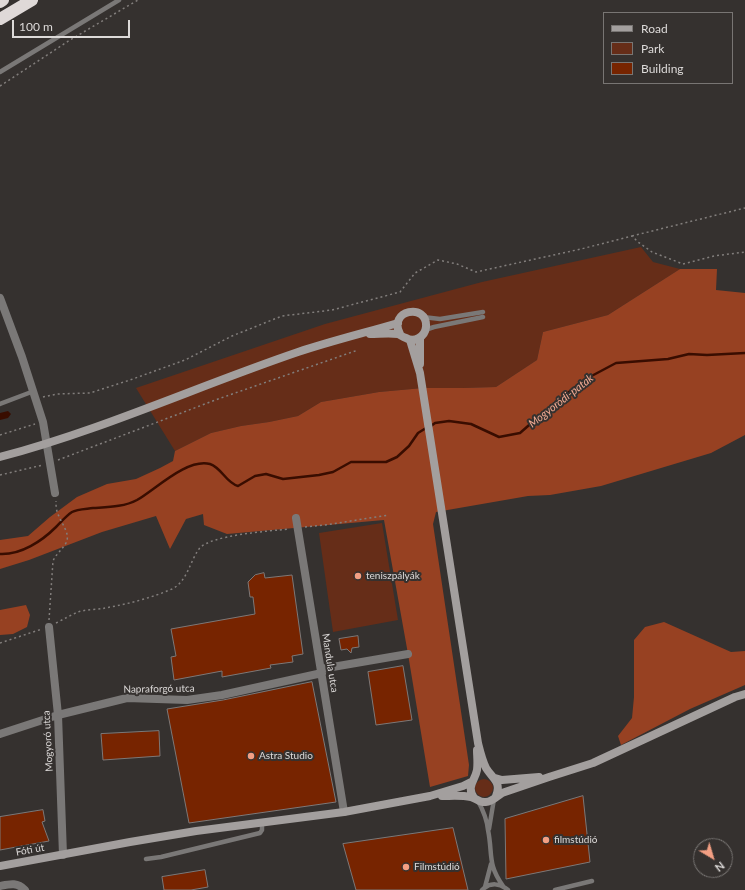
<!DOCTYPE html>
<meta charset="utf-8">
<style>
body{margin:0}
#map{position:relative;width:745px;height:890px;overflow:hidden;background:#35312f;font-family:Lato,sans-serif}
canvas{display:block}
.legend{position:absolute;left:603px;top:12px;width:130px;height:72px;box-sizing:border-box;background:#35312f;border:1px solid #787573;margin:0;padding:5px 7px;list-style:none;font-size:12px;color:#dddad9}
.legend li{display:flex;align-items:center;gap:8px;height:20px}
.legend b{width:20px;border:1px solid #787573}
.north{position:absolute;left:693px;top:838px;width:40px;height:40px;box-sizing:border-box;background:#35312f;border:1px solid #787573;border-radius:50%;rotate:142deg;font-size:11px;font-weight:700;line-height:16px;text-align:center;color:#dddad9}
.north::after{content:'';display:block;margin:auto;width:14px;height:18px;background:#f39f83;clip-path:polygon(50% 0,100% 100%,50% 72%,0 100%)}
.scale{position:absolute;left:12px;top:20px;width:118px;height:18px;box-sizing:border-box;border:2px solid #dddad9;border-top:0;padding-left:5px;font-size:12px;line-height:14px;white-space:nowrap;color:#dddad9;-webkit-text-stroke:3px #35312f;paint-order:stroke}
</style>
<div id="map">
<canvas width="745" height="890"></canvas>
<ul class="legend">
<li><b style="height:5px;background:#a39f9e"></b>Road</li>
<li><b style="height:11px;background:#662d18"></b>Park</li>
<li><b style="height:11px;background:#772400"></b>Building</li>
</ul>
<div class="north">N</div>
<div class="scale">100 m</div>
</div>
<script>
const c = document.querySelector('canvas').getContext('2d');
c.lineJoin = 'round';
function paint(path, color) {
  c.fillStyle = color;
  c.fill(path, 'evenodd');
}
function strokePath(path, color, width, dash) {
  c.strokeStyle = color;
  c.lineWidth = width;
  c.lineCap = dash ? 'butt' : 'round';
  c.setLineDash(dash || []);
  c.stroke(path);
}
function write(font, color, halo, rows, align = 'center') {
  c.font = font + ' Lato,sans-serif';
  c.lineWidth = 4;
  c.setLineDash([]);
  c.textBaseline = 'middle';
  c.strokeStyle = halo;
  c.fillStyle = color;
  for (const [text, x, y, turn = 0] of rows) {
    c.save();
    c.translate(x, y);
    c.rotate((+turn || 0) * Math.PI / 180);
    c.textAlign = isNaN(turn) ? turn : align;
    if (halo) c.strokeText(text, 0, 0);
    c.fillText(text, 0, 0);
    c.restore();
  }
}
const green = new Path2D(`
 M 641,247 L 653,262 L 680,269 L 608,315 L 543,332 L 537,360 L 496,387 L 463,388 L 423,388 L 379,392 L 321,402 L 298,416 L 269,422 L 241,426 L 211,433 L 175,451 L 136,388 L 325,324 L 482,282 Z
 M 382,523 L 398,620 L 333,632 L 319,533 Z
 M475 788a9 9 0 1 1 18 0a9 9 0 1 1-18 0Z`);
const forest = new Path2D(`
 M 680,269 L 717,269 L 716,290 L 745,293 L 745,435 L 711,453 L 601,486 L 550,495 L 528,496 L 436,512 L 433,524 L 469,765 L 468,776 L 430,787 L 408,654 L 384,520 L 227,534 L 204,525 L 203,514 L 186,519 L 170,549 L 156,516 L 102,532 L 29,560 L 0,569 L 0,540 L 28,536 L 50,517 L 77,497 L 107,484 L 136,479 L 160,468 L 173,461 L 175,451 L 211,433 L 241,426 L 269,422 L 298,416 L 321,402 L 379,392 L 423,388 L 463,388 L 496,387 L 537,360 L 543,332 L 608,315 Z
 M 26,605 L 30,615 L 27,627 L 13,634 L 0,635 L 0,610 Z
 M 664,622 L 731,652 L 745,651 L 745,685 L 690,709 L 621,745 L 618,736 L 632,718 L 634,697 L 634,640 L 645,627 Z`);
const water = new Path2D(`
 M 8,411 L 11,414 L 8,418 L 0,420 L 0,413 Z`);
const stream = new Path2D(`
 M 431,426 L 435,423 L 449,421 L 471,424 L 499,437 L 520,433 L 536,419 L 562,400 L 569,392 L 584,380 L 616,363 L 668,359 L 689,354 L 707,355 L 745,353
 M 0,554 C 21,555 42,541 56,527 C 61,522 66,516 72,512 C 77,509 86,509 93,508 C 108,507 124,507 137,500 C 156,489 187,458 210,464 C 222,468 226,483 238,486 L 255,476 L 266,474 L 283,479 L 319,475 L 333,472 L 351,462 L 386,462 L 397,457 L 409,446 L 418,433 L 426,428`);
const building = new Path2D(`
 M 264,573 L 265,578 L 292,575 L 303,654 L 292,656 L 293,662 L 270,665 L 271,668 L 222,677 L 222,671 L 174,680 L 171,657 L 176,656 L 171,629 L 255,614 L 253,597 L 250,597 L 248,582 L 255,575 Z
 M 358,636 L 359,647 L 352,648 L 351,653 L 347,649 L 341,650 L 339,639 Z
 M 403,666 L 412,720 L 376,725 L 368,672 Z
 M 312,682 L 336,802 L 189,823 L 167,709 L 223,700 Z
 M 159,731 L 160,756 L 103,760 L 101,734 Z
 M 583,796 L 590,862 L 506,879 L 505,819 Z
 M 43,810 L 45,821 L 42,822 L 49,841 L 0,850 L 0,817 Z
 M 453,828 L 468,890 L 356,890 L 343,844 Z
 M 205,870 L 208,887 L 191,890 L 164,890 L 162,877 Z`);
const path = new Path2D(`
 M 0,86 L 70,40 L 138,0
 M 632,236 L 745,208
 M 43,397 L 57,394 L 90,393 L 130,380 L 185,360 L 232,336 L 282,316 L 332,310 L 400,292 L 415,273 L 438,260 L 457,264 L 476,272 L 581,249 L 632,236 L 638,242 L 652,252 L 683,264 L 714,256 L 745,252
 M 0,435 L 35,424
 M 58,460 L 218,399 L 358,350
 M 0,475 L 43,465
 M 305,527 L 325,525 L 389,515
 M 49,620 L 53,561 C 56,554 62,550 66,543 C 71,534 61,523 58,514 C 56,510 56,505 56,501
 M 56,623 C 64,619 71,615 78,612 C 87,609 97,610 105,608 C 128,604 151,598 172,589 C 187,582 190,561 199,549 C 209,535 270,531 289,529
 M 0,643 L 42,629`);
const service = new Path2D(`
 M 0,72 L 119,0
 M 423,317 L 440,319 L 483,312
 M 425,330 L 434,327 L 483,317
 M 0,404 L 34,391
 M 478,801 C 483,810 487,820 488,830 C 493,854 487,864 503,886
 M 489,829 L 494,799
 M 146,859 L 161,857 L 260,833 L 262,830 L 262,822
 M 485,887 L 491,864
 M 482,890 C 490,882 500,883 508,890
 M 555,890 L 592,881`);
const minor = new Path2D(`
 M 0,298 L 22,357 L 43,422 L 55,493
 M 296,518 L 344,812
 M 49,627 L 58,715 L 63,855
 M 321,669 L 408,654
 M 0,734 L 58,715 L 127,698 L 187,700 L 222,695 L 322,673
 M 0,886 C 10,884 17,882 25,890`);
const secondary = new Path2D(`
 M 370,334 C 379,334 389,333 398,334 C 401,335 402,337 406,338 C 414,343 425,337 426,327 C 428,302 387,310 400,334
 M 410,340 L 420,373 L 478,743 C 480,751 482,760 486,768 C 492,778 502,782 496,796
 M 420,364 L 420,338
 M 0,457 C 102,430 198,386 298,352 C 331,341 364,333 398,323
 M 495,778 L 502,780 L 539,777
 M 442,796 C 451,796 461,795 471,797 C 476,798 480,803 486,802 C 492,802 497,796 502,793 L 549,777 L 593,763 L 735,697 L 745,694
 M 474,798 C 466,786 475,781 477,770 C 478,763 477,756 477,750
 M 0,866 L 130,842 L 196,831 L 344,812 L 430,796 L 463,786 L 471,782`);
const motorway = new Path2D(`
 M 0,2 L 3,0
 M 0,19 L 32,0`);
const markers = [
 [358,576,4,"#f39f83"],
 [251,756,4,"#f39f83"],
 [546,840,4,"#f39f83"],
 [406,867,4,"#f39f83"]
];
const poiNames = [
 ["teniszpályák",366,576],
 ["Astra Studio",259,756],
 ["filmstúdió",554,840],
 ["Filmstúdió",414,867]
];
const streetNames = [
 ["Mandula utca",330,663,81],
 ["Napraforgó utca",159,689,-1],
 ["Mogyoró utca",48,741,-93],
 ["Fóti út",30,850,-10]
];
const waterNames = [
 ["Mogyoródi-patak",561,401,-38]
];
paint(green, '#662d18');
paint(forest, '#974122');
paint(water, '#390d00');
strokePath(stream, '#390d00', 2.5);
paint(building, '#772400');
strokePath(building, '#7d7877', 1);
strokePath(path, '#827e7c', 1.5, [2, 3]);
strokePath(service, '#7a7877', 4.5);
strokePath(minor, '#7a7877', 8);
strokePath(secondary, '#a39f9e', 8);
strokePath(motorway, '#dfd9d8', 12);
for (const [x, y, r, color] of markers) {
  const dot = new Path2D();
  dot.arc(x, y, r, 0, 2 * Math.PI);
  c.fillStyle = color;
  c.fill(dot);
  strokePath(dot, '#35312f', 1.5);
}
write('10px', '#dddad9', '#35312f', poiNames, 'left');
write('10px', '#dddad9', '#35312f', streetNames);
write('italic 11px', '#f5ac94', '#35312f', waterNames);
</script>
